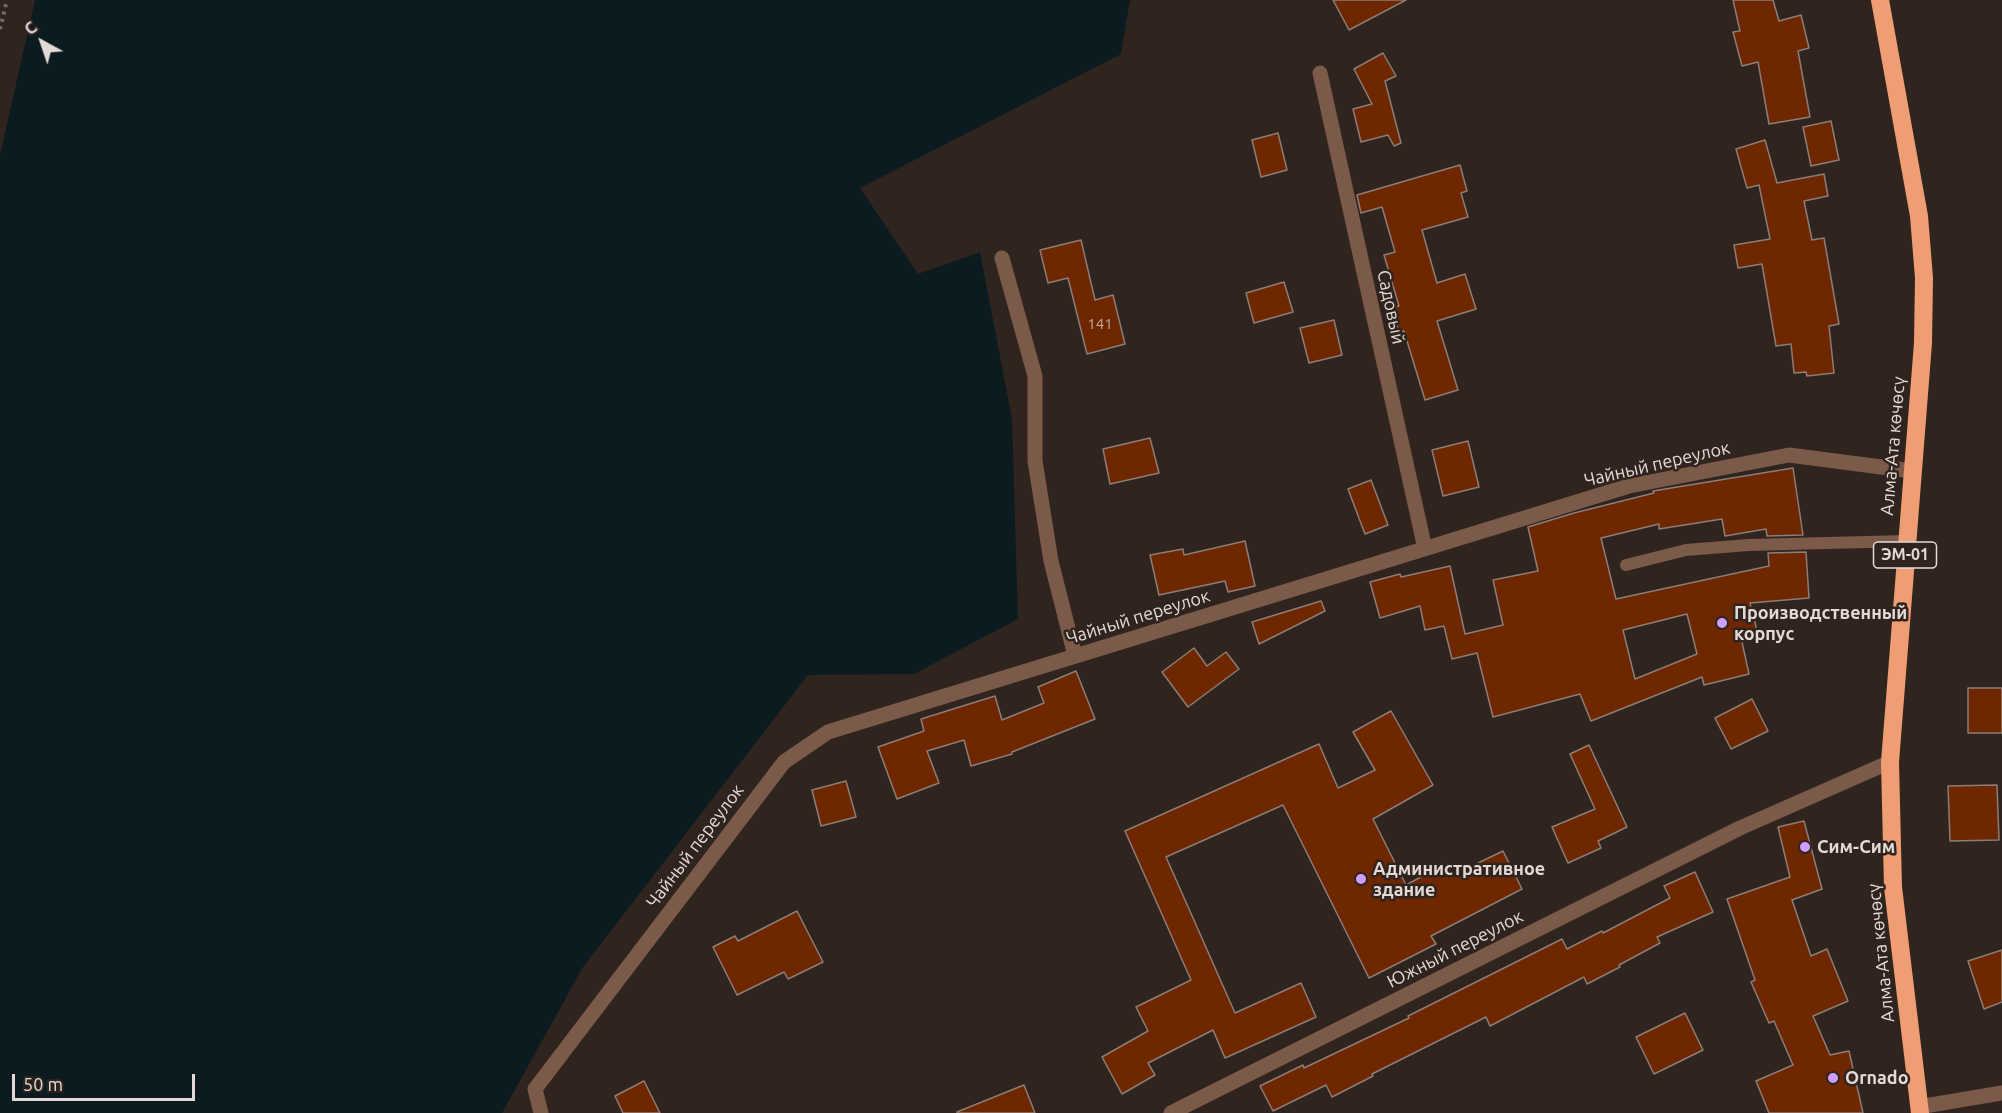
<!DOCTYPE html>
<meta charset="utf-8">
<style>
body{margin:0}
#map{position:relative;width:2002px;height:1113px;overflow:hidden;background:#30241f;font-family:Ubuntu,sans-serif}
canvas{display:block}
.north{position:absolute;left:12px;top:12px;width:60px;height:60px;-webkit-text-stroke:4px #30241f;paint-order:stroke;rotate:320deg;font-size:16px;font-weight:700;line-height:24px;text-align:center;color:#e3dad7}
.north::after{content:'';display:block;margin:auto;width:21px;height:27px;background:#e3dad7;clip-path:polygon(50% 0,100% 100%,50% 72%,0 100%)}
.scale{position:absolute;left:12px;top:1074px;width:183px;height:27px;box-sizing:border-box;border:3px solid #e3dad7;border-top:0;padding-left:8px;font-size:18px;line-height:21px;white-space:nowrap;color:#e3dad7;-webkit-text-stroke:4px #30241f;paint-order:stroke}
</style>
<div id="map">
<canvas width="2002" height="1113"></canvas>
<div class="north">С</div>
<div class="scale">50 m</div>
</div>
<script>
const c = document.querySelector('canvas').getContext('2d');
c.lineJoin = 'round';
function paint(path, color) {
  c.fillStyle = color;
  c.fill(path, 'evenodd');
}
function strokePath(path, color, width, dash) {
  c.strokeStyle = color;
  c.lineWidth = width;
  c.lineCap = dash ? 'butt' : 'round';
  c.setLineDash(dash || []);
  c.stroke(path);
}
function write(font, color, halo, rows, align = 'center') {
  c.font = font + ' Ubuntu,sans-serif';
  c.lineWidth = 5;
  c.setLineDash([]);
  c.textBaseline = 'middle';
  c.strokeStyle = halo;
  c.fillStyle = color;
  for (const [text, x, y, turn = 0] of rows) {
    c.save();
    c.translate(x, y);
    c.rotate((+turn || 0) * Math.PI / 180);
    c.textAlign = isNaN(turn) ? turn : align;
    if (halo) c.strokeText(text, 0, 0);
    c.fillText(text, 0, 0);
    c.restore();
  }
}
const water = new Path2D(`
 M 35,0 L 1130,0 L 1121,54 L 860,188 L 918,274 L 980,252 L 1012,419 L 1018,619 L 914,674 L 808,675 L 583,967 L 502,1113 L 0,1113 L 0,155 Z`);
const building = new Path2D(`
 M 1333,0 L 1406,0 L 1349,30 Z
 M 1733,0 L 1773,0 L 1779,21 L 1801,15 L 1809,48 L 1798,51 L 1810,117 L 1769,124 L 1758,62 L 1742,66 L 1733,32 L 1740,31 Z
 M 1383,53 L 1396,76 L 1385,81 L 1401,143 L 1394,146 L 1388,135 L 1361,142 L 1353,109 L 1372,104 L 1354,69 Z
 M 1831,121 L 1839,160 L 1811,166 L 1803,127 Z
 M 1278,133 L 1287,170 L 1261,177 L 1252,140 Z
 M 1765,140 L 1777,183 L 1824,174 L 1828,196 L 1804,201 L 1812,240 L 1824,238 L 1839,324 L 1829,326 L 1834,373 L 1807,376 L 1806,372 L 1794,373 L 1791,344 L 1776,346 L 1762,264 L 1738,268 L 1734,245 L 1770,239 L 1759,185 L 1747,188 L 1736,149 Z
 M 1460,165 L 1467,191 L 1461,193 L 1468,217 L 1422,230 L 1437,283 L 1465,274 L 1476,309 L 1437,321 L 1458,390 L 1425,400 L 1404,331 L 1399,332 L 1392,307 L 1399,306 L 1384,255 L 1395,252 L 1382,207 L 1361,213 L 1357,195 Z
 M 1081,240 L 1095,300 L 1113,295 L 1125,344 L 1087,354 L 1068,278 L 1048,283 L 1040,250 Z
 M 1284,282 L 1293,312 L 1254,323 L 1246,293 Z
 M 1334,320 L 1342,355 L 1309,363 L 1300,328 Z
 M 1150,438 L 1159,473 L 1110,484 L 1103,449 Z
 M 1468,441 L 1479,487 L 1443,496 L 1432,450 Z
 M 1793,468 L 1803,535 L 1767,536 L 1766,529 L 1725,536 L 1722,519 L 1659,529 L 1659,524 L 1601,538 L 1616,599 L 1769,566 L 1768,553 L 1806,552 L 1809,598 L 1750,603 L 1759,638 L 1742,642 L 1749,674 L 1704,685 L 1702,677 L 1591,721 L 1580,694 L 1493,717 L 1477,653 L 1452,659 L 1444,626 L 1425,630 L 1420,606 L 1380,618 L 1370,582 L 1400,574 L 1401,577 L 1450,566 L 1465,634 L 1503,625 L 1493,580 L 1538,571 L 1528,527 L 1574,513 L 1654,493 L 1653,491 ZM 1687,614 L 1697,654 L 1635,679 L 1623,630 Z
 M 1371,480 L 1388,525 L 1365,534 L 1348,489 Z
 M 1245,541 L 1255,586 L 1228,592 L 1225,581 L 1159,595 L 1150,555 L 1183,549 L 1184,555 Z
 M 1321,601 L 1325,611 L 1259,644 L 1252,622 Z
 M 1194,648 L 1207,666 L 1226,652 L 1239,669 L 1188,707 L 1162,672 Z
 M 1076,671 L 1095,719 L 1012,752 L 1012,754 L 971,766 L 964,740 L 927,751 L 939,783 L 897,799 L 878,747 L 924,731 L 921,719 L 995,696 L 1002,720 L 1044,703 L 1038,687 Z
 M 1968,688 L 2002,688 L 2002,733 L 1968,733 Z
 M 1752,699 L 1768,731 L 1731,749 L 1715,718 Z
 M 1391,711 L 1433,785 L 1373,819 L 1406,885 L 1445,864 L 1451,876 L 1503,851 L 1522,889 L 1431,936 L 1436,944 L 1369,978 L 1283,805 L 1166,857 L 1235,1013 L 1301,983 L 1316,1017 L 1225,1058 L 1213,1030 L 1148,1063 L 1155,1075 L 1122,1094 L 1102,1057 L 1148,1031 L 1136,1007 L 1191,980 L 1125,831 L 1319,744 L 1338,788 L 1375,770 L 1353,732 Z
 M 1589,745 L 1627,827 L 1598,841 L 1601,848 L 1568,863 L 1552,827 L 1595,809 L 1570,754 Z
 M 846,781 L 856,817 L 821,826 L 812,790 Z
 M 1997,785 L 1999,840 L 1950,841 L 1948,786 Z
 M 1804,821 L 1822,889 L 1792,900 L 1811,956 L 1827,949 L 1848,1001 L 1813,1016 L 1830,1055 L 1849,1051 L 1863,1113 L 1769,1113 L 1756,1081 L 1793,1065 L 1774,1021 L 1769,1023 L 1751,982 L 1755,980 L 1727,899 L 1790,877 L 1778,827 Z
 M 1695,872 L 1713,912 L 1657,937 L 1660,943 L 1619,965 L 1620,967 L 1587,984 L 1584,977 L 1490,1026 L 1486,1017 L 1372,1074 L 1373,1076 L 1332,1097 L 1326,1085 L 1273,1111 L 1260,1086 L 1303,1065 L 1304,1068 L 1409,1018 L 1408,1016 L 1562,939 L 1567,949 L 1602,931 L 1603,933 L 1670,898 L 1664,886 Z
 M 797,911 L 823,962 L 788,979 L 784,972 L 737,995 L 713,947 L 735,936 L 738,941 Z
 M 2002,950 L 2002,1002 L 1984,1009 L 1968,961 Z
 M 1685,1013 L 1703,1050 L 1654,1074 L 1636,1037 Z
 M 644,1081 L 660,1113 L 623,1113 L 615,1096 Z
 M 1024,1085 L 1035,1113 L 957,1113 L 957,1112 Z`);
const path = new Path2D(`
 M 0,29 L 7,0`);
const lane = new Path2D(`
 M 1626,565 L 1686,550 L 1748,545 L 1906,541`);
const street = new Path2D(`
 M 1320,73 L 1425,549
 M 1002,258 L 1035,376 L 1035,461 L 1051,561 L 1075,656
 M 1919,1107 L 2002,1093
 M 541,1113 L 535,1089 L 784,762 L 828,732 L 1629,486 L 1789,455 L 1912,471
 M 1171,1113 L 1740,828 L 1890,762`);
const highway = new Path2D(`
 M 1880,0 L 1919,216 L 1924,278 L 1923,343 L 1890,762 L 1893,887 L 1920,1113`);
const markers = [
 [1722,623,6,"#cf9dff"],
 [1805,847,6,"#cf9dff"],
 [1361,879,6,"#cf9dff"],
 [1833,1078,6,"#cf9dff"]
];
const numberNames = [
 ["141",1100,324]
];
const shields = [
 [1905,555,63]
];
const shieldNames = [
 ["ЭМ-01",1905,555]
];
const streetNames = [
 ["Садовый",1391,307,78],
 ["Алма-Ата көчөсү",1893,446,-85],
 ["Чайный переулок",1657,464,-13],
 ["Чайный переулок",1138,617,-17],
 ["Чайный переулок",695,846,-53],
 ["Южный переулок",1455,949,-27],
 ["Алма-Ата көчөсү",1881,953,-96]
];
const poiNames = [
 ["Производственный",1734,613],
 ["корпус",1734,634],
 ["Сим-Сим",1817,847],
 ["Административное",1373,869],
 ["здание",1373,890],
 ["Ornado",1845,1078]
];
paint(water, '#0c1b20');
paint(building, '#6f2700');
strokePath(building, '#8c7d77', 1.5);
strokePath(path, '#756a66', 4, [3, 4.5]);
strokePath(lane, '#7b5a49', 12);
strokePath(street, '#7b5a49', 15);
strokePath(highway, '#ef9e74', 18);
for (const [x, y, r, color] of markers) {
  const dot = new Path2D();
  dot.arc(x, y, r, 0, 2 * Math.PI);
  c.fillStyle = color;
  c.fill(dot);
  strokePath(dot, '#30241f', 2);
}
write('15px', '#c6ada1', null, numberNames);
for (const [x, y, w] of shields) {
  const box = new Path2D();
  box.roundRect(x - w / 2, y - 13, w, 26, 4.5);
  c.fillStyle = '#30241f';
  c.fill(box);
  strokePath(box, '#e3dad7', 1.5);
}
write('bold 16px', '#e3dad7', null, shieldNames);
write('18px', '#e3dad7', '#30241f', streetNames);
write('bold 18px', '#e3dad7', '#30241f', poiNames, 'left');
</script>
